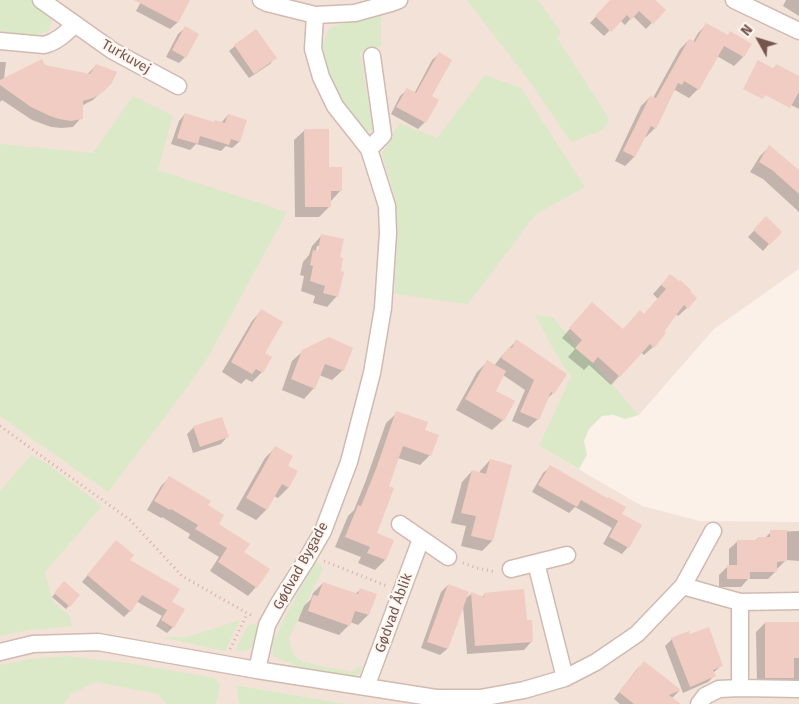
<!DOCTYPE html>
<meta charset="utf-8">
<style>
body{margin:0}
#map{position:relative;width:799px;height:704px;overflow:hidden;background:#fcf1e9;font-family:"Fira Sans",sans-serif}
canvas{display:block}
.north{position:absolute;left:734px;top:15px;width:50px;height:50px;-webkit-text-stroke:4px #fef6f0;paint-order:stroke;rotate:309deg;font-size:14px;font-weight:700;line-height:20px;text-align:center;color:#76554d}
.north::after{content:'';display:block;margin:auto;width:18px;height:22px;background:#76554d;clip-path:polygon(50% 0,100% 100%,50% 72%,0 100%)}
</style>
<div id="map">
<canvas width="799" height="704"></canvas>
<div class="north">N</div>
</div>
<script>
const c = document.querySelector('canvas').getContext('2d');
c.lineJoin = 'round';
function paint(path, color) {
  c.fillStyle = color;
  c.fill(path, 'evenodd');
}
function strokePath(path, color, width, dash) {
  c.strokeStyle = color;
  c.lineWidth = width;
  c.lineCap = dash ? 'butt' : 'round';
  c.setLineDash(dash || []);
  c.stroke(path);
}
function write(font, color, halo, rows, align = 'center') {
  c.font = font + ' "Fira Sans",sans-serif';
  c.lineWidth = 4.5;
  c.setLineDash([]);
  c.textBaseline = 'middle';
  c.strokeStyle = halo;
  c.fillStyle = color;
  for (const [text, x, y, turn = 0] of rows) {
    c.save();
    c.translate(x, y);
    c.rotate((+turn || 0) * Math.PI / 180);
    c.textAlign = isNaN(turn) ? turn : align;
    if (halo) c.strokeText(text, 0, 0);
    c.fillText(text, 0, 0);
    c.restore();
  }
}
const residential = new Path2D(`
 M 0,0 L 799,0 L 799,269 L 714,329 L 639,415 L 584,368 L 539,446 L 642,506 L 700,521 L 799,522 L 799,704 L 347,704 L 236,685 L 239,704 L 0,704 Z`);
const green = new Path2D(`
 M 0,0 L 33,0 L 53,17 L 49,30 L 37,36 L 0,31 Z
 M 467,0 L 538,0 L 561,32 L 557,38 L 605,112 L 609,121 L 601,131 L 571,142 L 530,82 Z
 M 381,14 L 381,46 L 360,52 L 373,131 L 366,131 L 338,98 L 325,66 L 321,45 L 330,28 L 345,22 Z
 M 485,75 L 521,88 L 585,187 L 535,215 L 468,304 L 395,294 L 396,200 L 382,154 L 399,123 L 437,138 Z
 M 133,96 L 173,116 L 158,170 L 287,212 L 208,357 L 189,385 L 108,492 L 0,416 L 0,144 L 93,153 Z
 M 535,315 L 552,317 L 639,415 L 625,419 L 614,415 L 602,416 L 589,429 L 584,441 L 587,455 L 579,469 L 539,446 L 571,377 L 556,354 Z
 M 31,455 L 49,465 L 102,506 L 45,572 L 53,602 L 70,616 L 72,626 L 29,630 L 0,636 L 0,491 Z
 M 316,561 L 323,569 L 289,638 L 293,654 L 302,662 L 351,672 L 362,665 L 360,674 L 350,677 L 299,667 L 273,656 L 272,644 L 287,613 Z
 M 240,620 L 225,651 L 160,637 L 187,637 Z
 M 254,624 L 260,627 C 255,643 255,652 235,651 L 248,625 Z
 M 66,656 L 128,663 L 215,678 L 220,685 L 216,704 L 166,704 L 158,694 L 96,682 L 71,694 L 64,704 L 0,704 L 0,665 L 31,659 Z
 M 236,685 L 347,704 L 239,704 Z`);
const shadow = new Path2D(`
 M 142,0 L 189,0 L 177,23 L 170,29 L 136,11 Z
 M 622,0 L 653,0 L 664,10 L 646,29 L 633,16 L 625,25 L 620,20 L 604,36 L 590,23 L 611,1 Z
 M 786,0 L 799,0 L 799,16 L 783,6 Z
 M 707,24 L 743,57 L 734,66 L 717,56 L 698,89 L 689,98 L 675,90 L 672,93 L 655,128 L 646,137 L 644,136 L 634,157 L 625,166 L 615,161 L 641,106 L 650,97 L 653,98 L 680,49 L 689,40 L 693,42 L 698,33 Z
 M 185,28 L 185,57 L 179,63 L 166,57 L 178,34 Z
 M 235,46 L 275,58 L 270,64 L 249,78 L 229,51 Z
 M 439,54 L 431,96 L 437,100 L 425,122 L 418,129 L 391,114 L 400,96 L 407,90 L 414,94 L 432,60 Z
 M 0,62 L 6,62 L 4,79 L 44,66 L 87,75 L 96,65 L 111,82 L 93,100 L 81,106 L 81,118 L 73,127 L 62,128 L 51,127 L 32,120 L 2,100 L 0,102 Z
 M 776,66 L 799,78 L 799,109 L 783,101 L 767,75 Z
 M 185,114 L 213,123 L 221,123 L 228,115 L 239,142 L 232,148 L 226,146 L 221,151 L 196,144 L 190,150 L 171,144 L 179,121 Z
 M 305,130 L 341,190 L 331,201 L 330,206 L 319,217 L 295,217 L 294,140 Z
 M 769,147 L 799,171 L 799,212 L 763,179 L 750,172 L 760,156 Z
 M 766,218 L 769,244 L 763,251 L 748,237 Z
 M 322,235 L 339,258 L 337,296 L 327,307 L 313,303 L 315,296 L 301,291 L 304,276 L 300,275 L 303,262 L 309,255 L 312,246 ZM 317,246 L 320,246 L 317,258 L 315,257 Z
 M 662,284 L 688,291 L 687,308 L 678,316 L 676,314 L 653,347 L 644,355 L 641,352 L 611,385 L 589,365 L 584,370 L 568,357 L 575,349 L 562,338 L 584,312 L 622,330 L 644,315 L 658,299 L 653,294 Z
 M 262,310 L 263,353 L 262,372 L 252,382 L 246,379 L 241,384 L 222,372 L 252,321 Z
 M 516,341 L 566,375 L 553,393 L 546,400 L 538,419 L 528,428 L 512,421 L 525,390 L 503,375 L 494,391 L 503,420 L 492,430 L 456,410 L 477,372 L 487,362 L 494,366 L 500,358 Z
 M 303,351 L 343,370 L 332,380 L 319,375 L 314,388 L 304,399 L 282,390 L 292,361 Z
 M 397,413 L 424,431 L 430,455 L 420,465 L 398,458 L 388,487 L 375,534 L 385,560 L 375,570 L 358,563 L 361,557 L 335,547 L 348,516 L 354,510 L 366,480 L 386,423 Z
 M 194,427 L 227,437 L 221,444 L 193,453 L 187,434 Z
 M 275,448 L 286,466 L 296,472 L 288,488 L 278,498 L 274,496 L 266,510 L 256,520 L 236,509 L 265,458 Z
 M 490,460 L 492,541 L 482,551 L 461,546 L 466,526 L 451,523 L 462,482 L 472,471 L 479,473 L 480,471 Z
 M 550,467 L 620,514 L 628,547 L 622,554 L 603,544 L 612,528 L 575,507 L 569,513 L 532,492 L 543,473 Z
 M 169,478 L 207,506 L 217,524 L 243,552 L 256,587 L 248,596 L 210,571 L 219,557 L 188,538 L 190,534 L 162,517 L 161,518 L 147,510 L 161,486 Z
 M 799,531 L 799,561 L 786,560 L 777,569 L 776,569 L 776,571 L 768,579 L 748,579 L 741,587 L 719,587 L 719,575 L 727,567 L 729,566 L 729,549 L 738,541 L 754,541 L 757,539 L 764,539 L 771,532 Z
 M 110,548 L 128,561 L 171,602 L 173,627 L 167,633 L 156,626 L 162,616 L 136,601 L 130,611 L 124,617 L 82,582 Z
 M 64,583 L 78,595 L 66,609 L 52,597 Z
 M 323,583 L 355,594 L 360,590 L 375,595 L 368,615 L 358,625 L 350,622 L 349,625 L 339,635 L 298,621 L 304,606 L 311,599 L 313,593 Z
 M 448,585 L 465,599 L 471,594 L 482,597 L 485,594 L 526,621 L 532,641 L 524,650 L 467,654 L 463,606 L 447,649 L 440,655 L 421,648 L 441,592 Z
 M 765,623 L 799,623 L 799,686 L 757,686 L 756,632 Z
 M 672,639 L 721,666 L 713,673 L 714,676 L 708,682 L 683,693 L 665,646 Z
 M 644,663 L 679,691 L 673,697 L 655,704 L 620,704 L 614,699 L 637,669 Z`);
const building = new Path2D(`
 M 134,0 L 190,0 L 178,23 Z
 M 610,0 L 655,0 L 666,10 L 653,24 L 639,11 L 631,20 L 627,15 L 611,32 L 595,16 Z
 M 706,23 L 728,35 L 730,31 L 752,44 L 744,57 L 724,46 L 699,90 L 684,81 L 682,85 L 678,83 L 656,129 L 651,126 L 635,157 L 623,151 L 650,96 L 656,98 L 689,39 L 695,42 Z
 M 185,26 L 199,34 L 186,58 L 172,50 Z
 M 256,29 L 277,58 L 254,74 L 234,45 Z
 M 439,52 L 452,60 L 432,96 L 439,100 L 426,123 L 396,107 L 407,88 L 416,93 Z
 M 42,59 L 45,65 L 90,74 L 96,64 L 117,72 L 112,83 L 103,92 L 93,98 L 83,101 L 83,119 L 71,121 L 59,119 L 50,116 L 31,107 L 0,85 L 0,80 Z
 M 758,60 L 774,69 L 776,64 L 799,76 L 799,92 L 790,108 L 765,95 L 763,99 L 743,89 Z
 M 185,113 L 214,122 L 215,120 L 225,123 L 228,114 L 247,120 L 240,142 L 231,139 L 229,145 L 200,136 L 198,144 L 177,138 Z
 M 304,129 L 329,129 L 329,167 L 342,167 L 342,191 L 331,191 L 331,207 L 305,207 Z
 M 769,145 L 799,170 L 799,194 L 772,170 L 759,162 Z
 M 766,216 L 782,232 L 770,245 L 753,230 Z
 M 321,234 L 344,239 L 340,257 L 343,258 L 341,271 L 344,272 L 338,297 L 323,293 L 325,286 L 310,281 L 313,266 L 310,265 L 313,250 L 318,251 Z
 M 670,274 L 679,281 L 680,280 L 691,290 L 690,291 L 697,298 L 688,309 L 684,305 L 664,331 L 666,333 L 654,348 L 650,344 L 620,377 L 598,357 L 593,363 L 575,348 L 582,340 L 569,328 L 592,302 L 623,329 L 640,310 L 644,314 L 666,289 L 661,285 Z
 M 261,309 L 283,322 L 265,353 L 272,357 L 263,373 L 256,369 L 252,374 L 231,362 Z
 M 329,337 L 353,348 L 344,371 L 325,364 L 315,389 L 291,379 L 302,350 Z
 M 516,339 L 567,374 L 554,394 L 551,392 L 539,420 L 520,412 L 534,380 L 501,358 L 509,347 L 512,348 Z
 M 487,360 L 506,371 L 496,391 L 515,401 L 504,421 L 465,399 Z
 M 396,411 L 428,422 L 425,430 L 439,435 L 431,456 L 403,446 L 389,486 L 394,488 L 377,533 L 394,540 L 386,560 L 367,553 L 370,547 L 345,537 L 358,505 L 361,506 L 376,469 Z
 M 222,417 L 229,437 L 200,447 L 193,426 Z
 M 275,446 L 293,456 L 288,466 L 298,471 L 289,488 L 282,484 L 267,510 L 246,498 Z
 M 490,459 L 512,465 L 493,541 L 471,536 L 476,516 L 461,513 L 472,470 L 486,474 Z
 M 550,465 L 607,498 L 608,497 L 626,507 L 622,514 L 642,525 L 629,548 L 609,537 L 618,521 L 581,500 L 577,507 L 538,485 Z
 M 169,476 L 211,501 L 208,505 L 224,515 L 219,524 L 250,544 L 244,552 L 270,569 L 257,588 L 218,562 L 227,548 L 195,529 L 198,525 L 171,509 L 170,510 L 154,501 Z
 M 770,530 L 787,530 L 787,561 L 777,562 L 777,572 L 750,572 L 750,579 L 727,579 L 727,565 L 737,565 L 737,540 L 757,540 L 757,537 L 770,537 Z
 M 116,540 L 134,555 L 130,560 L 180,589 L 172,602 L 185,609 L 174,628 L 161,620 L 167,610 L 142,595 L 131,612 L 87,575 Z
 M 64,581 L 80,595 L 70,607 L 54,593 Z
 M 323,582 L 358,594 L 360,588 L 377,594 L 369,615 L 355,611 L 350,626 L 308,611 L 313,595 L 318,596 Z
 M 448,584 L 469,592 L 448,649 L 427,642 Z
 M 524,589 L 527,620 L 532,620 L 533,642 L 475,646 L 471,592 L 484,597 L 484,593 Z
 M 765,622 L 799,622 L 799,658 L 794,658 L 794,678 L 765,678 Z
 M 709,627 L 723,666 L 713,670 L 716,676 L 690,687 L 671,638 L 689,631 L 690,634 Z
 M 644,661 L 681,690 L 669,695 L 681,704 L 634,704 L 619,692 Z`);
const path = new Path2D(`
 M 0,426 L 130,520 L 182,576 L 254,617
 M 324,561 L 387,586
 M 463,563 L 477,568 L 496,572
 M 230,649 L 247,614`);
const street = new Path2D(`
 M 41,0 L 113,51 L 178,86
 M 261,0 L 267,3 L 315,15 L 355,13 L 391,3 L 399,0
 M 734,0 L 799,31
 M 0,41 L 44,45 C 57,42 66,33 75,24
 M 369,149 L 383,135 L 372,56
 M 400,524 L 448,557
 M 536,563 L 565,678
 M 511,569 L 567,555
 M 683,586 L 740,602 L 799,601
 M 740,602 L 740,688
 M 0,652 L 33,644 L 98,642 L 257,670 L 267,625 L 279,603 L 305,562 L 323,531 L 349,462 L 372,373 L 383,308 L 388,233 L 387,206 L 369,149 L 335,106 L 321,77 L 313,49 L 315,15
 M 257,670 L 436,698 L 480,698 L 524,690 L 565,678 L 596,662 L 637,634 L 683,586 L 713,531
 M 366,687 L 421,539
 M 699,704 L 705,696 L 719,689 L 740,688 L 799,689`);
const streetNames = [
 ["Turkuvej",126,57,30],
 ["Gødvad Bygade",301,566,-61],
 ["Gødvad Åblik",394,613,-70]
];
paint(residential, '#f3e2d8');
paint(green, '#dbe9c8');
paint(shadow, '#0003');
paint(building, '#f0ccc2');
strokePath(street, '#d0bab1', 19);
strokePath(path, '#d6afa5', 3, [1, 4]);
strokePath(street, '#fff', 16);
write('14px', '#76554d', '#fef6f0', streetNames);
</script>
